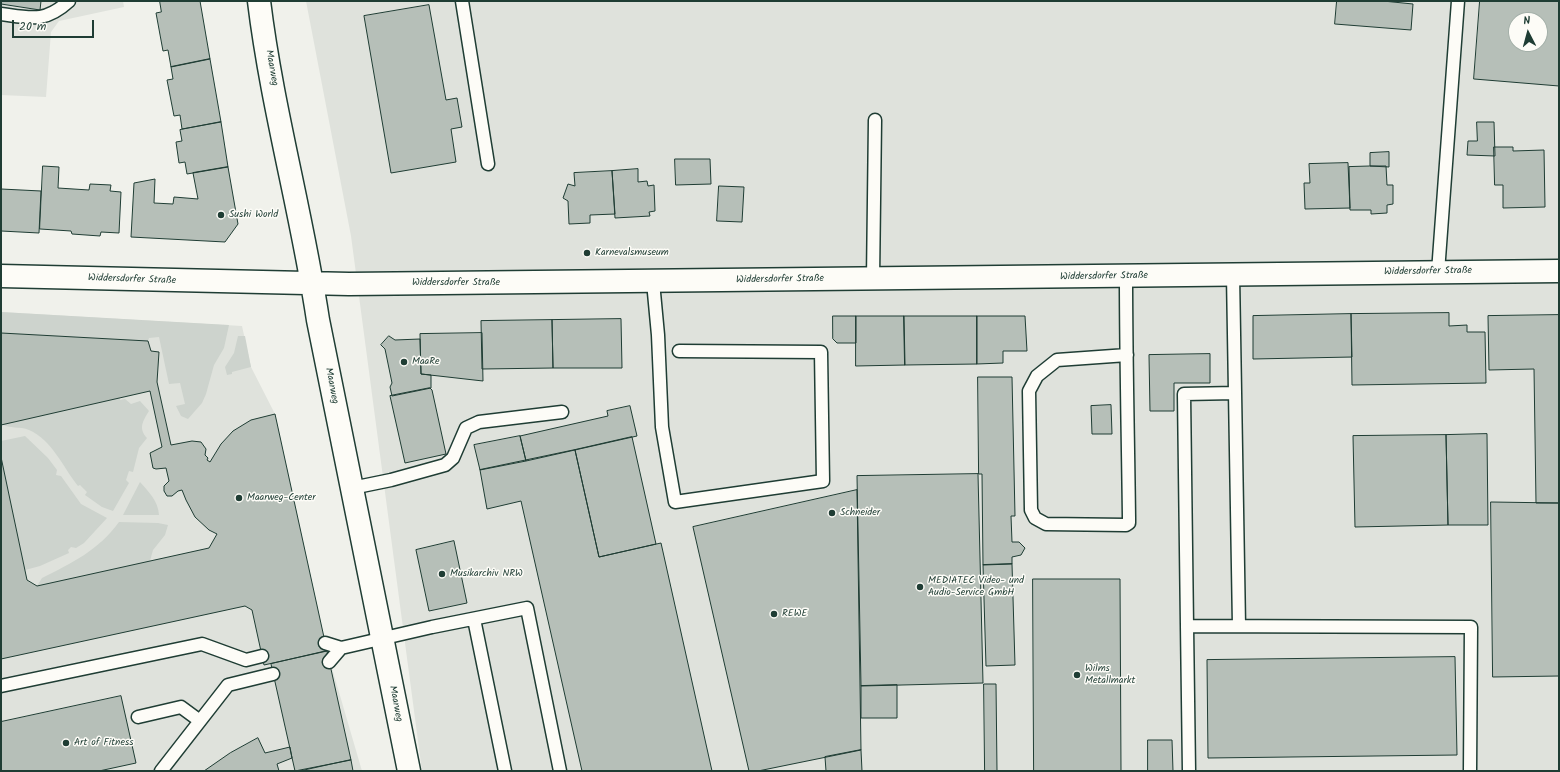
<!DOCTYPE html>
<meta charset="utf-8">
<style>
body{margin:0}
#map{position:relative;width:1560px;height:772px;overflow:hidden;background:#f0f1eb;font-family:Kalam,sans-serif}
canvas{display:block}
.frame{position:absolute;inset:0;border:2px solid #1f3d34;pointer-events:none}
.north{position:absolute;left:1508px;top:12px;width:40px;height:40px;box-sizing:border-box;background:#fdfcf7;border:1px solid #a4b0a9;border-radius:50%;rotate:354deg;font-size:11px;font-weight:700;line-height:16px;text-align:center;color:#1f3d34}
.north::after{content:'';display:block;margin:auto;width:14px;height:18px;background:#1f3d34;clip-path:polygon(50% 0,100% 100%,50% 72%,0 100%)}
.scale{position:absolute;left:12px;top:20px;width:82px;height:18px;box-sizing:border-box;border:2px solid #1f3d34;border-top:0;padding-left:5px;font-size:12px;line-height:14px;white-space:nowrap;color:#1f3d34;-webkit-text-stroke:3px #fdfcf7;paint-order:stroke}
</style>
<div id="map">
<canvas width="1560" height="772"></canvas>
<div class="frame"></div>
<div class="north">N</div>
<div class="scale">20 m</div>
</div>
<script>
const c = document.querySelector('canvas').getContext('2d');
c.lineJoin = 'round';
function paint(path, color) {
  c.fillStyle = color;
  c.fill(path, 'evenodd');
}
function strokePath(path, color, width, dash) {
  c.strokeStyle = color;
  c.lineWidth = width;
  c.lineCap = dash ? 'butt' : 'round';
  c.setLineDash(dash || []);
  c.stroke(path);
}
function write(font, color, halo, rows, align = 'center') {
  c.font = font + ' Kalam,sans-serif';
  c.lineWidth = 3;
  c.setLineDash([]);
  c.textBaseline = 'middle';
  c.strokeStyle = halo;
  c.fillStyle = color;
  for (const [text, x, y, turn = 0] of rows) {
    c.save();
    c.translate(x, y);
    c.rotate((+turn || 0) * Math.PI / 180);
    c.textAlign = isNaN(turn) ? turn : align;
    if (halo) c.strokeText(text, 0, 0);
    c.fillText(text, 0, 0);
    c.restore();
  }
}
const built = new Path2D(`
 M 1,1 L 123,1 L 124,7 L 59,21 L 51,32 L 46,97 L 1,95 Z
 M 306,1 L 1559,1 L 1559,771 L 422,771 L 351,236 ZM 1516,20 L 1540,20 L 1540,44 L 1516,44 Z
 M 1,312 L 242,326 L 251,367 L 275,414 L 327,651 L 362,771 L 1,771 Z`);
const green = new Path2D(`
 M 1,312 L 229,325 L 224,348 L 214,365 L 206,394 L 202,403 L 188,419 L 181,416 L 176,406 L 185,404 L 180,383 L 169,384 L 159,337 L 149,338 L 148,341 L 1,333 Z
 M 238,336 L 245,336 L 251,367 L 232,372 L 232,374 L 227,375 L 225,367 L 234,353 Z
 M 120,398 L 120,400 L 125,399 L 131,404 L 140,401 L 149,411 C 143,421 138,428 147,438 L 139,448 L 133,472 L 129,471 L 126,480 L 129,483 L 113,511 L 102,507 L 85,495 L 87,492 L 80,485 L 78,486 C 63,467 52,440 29,430 C 20,426 9,429 2,424 Z
 M 25,436 L 48,458 L 57,470 L 56,475 L 61,476 L 81,504 L 107,518 L 84,543 L 76,548 L 71,547 L 68,550 L 69,553 L 40,566 L 25,570 L 1,457 L 1,441 Z
 M 140,482 C 149,492 158,501 159,515 L 123,515 Z
 M 119,522 L 158,523 L 168,525 L 165,535 L 153,550 L 150,561 L 37,586 L 42,578 C 72,563 99,550 119,522 Z`);
const building = new Path2D(`
 M 1,1 L 41,1 L 40,10 L 1,4 Z
 M 160,1 L 200,1 L 210,59 L 171,67 L 168,50 L 163,51 L 156,13 L 161,12 Z
 M 1337,1 L 1383,1 L 1413,4 L 1411,30 L 1335,24 Z
 M 1480,1 L 1559,1 L 1559,86 L 1474,79 ZM 1516,20 L 1540,20 L 1540,44 L 1516,44 Z
 M 429,5 L 446,100 L 457,98 L 462,127 L 451,129 L 456,162 L 391,173 L 364,16 Z
 M 210,59 L 221,122 L 182,129 L 180,115 L 174,116 L 167,80 L 173,79 L 171,67 Z
 M 221,122 L 228,167 L 187,174 L 185,162 L 179,163 L 176,142 L 182,141 L 180,130 Z
 M 1477,122 L 1494,122 L 1495,156 L 1467,155 L 1468,141 L 1477,141 Z
 M 1494,147 L 1513,147 L 1513,151 L 1544,150 L 1545,207 L 1503,208 L 1503,185 L 1495,185 Z
 M 1389,152 L 1389,167 L 1370,166 L 1370,153 Z
 M 675,159 L 710,159 L 711,184 L 676,185 Z
 M 1348,163 L 1350,208 L 1305,209 L 1304,183 L 1310,183 L 1309,164 Z
 M 43,166 L 59,167 L 58,188 L 89,190 L 90,184 L 111,185 L 110,191 L 121,192 L 119,233 L 101,232 L 100,236 L 72,234 L 71,231 L 40,229 Z
 M 1370,166 L 1386,166 L 1387,185 L 1393,185 L 1393,204 L 1387,205 L 1387,213 L 1371,214 L 1371,210 L 1350,210 L 1349,167 Z
 M 228,167 L 238,224 L 225,242 L 131,237 L 134,183 L 155,179 L 154,203 L 173,204 L 174,197 L 198,199 L 193,173 Z
 M 638,169 L 638,182 L 647,181 L 648,186 L 654,185 L 655,211 L 649,212 L 650,216 L 615,218 L 612,171 Z
 M 612,171 L 615,214 L 590,215 L 590,223 L 569,224 L 568,201 L 563,198 L 568,184 L 575,186 L 574,173 Z
 M 719,186 L 744,187 L 742,222 L 717,221 Z
 M 1,189 L 41,191 L 39,233 L 1,231 Z
 M 1449,313 L 1449,326 L 1467,325 L 1467,332 L 1485,332 L 1486,383 L 1352,385 L 1351,314 Z
 M 1351,314 L 1352,357 L 1253,359 L 1253,316 Z
 M 1559,315 L 1559,503 L 1536,503 L 1534,369 L 1489,370 L 1488,316 Z
 M 833,316 L 856,316 L 856,343 L 837,343 L 833,339 Z
 M 856,316 L 904,316 L 905,365 L 856,366 Z
 M 904,316 L 977,316 L 977,364 L 905,365 Z
 M 977,316 L 1025,316 L 1027,351 L 1003,351 L 1003,363 L 977,364 Z
 M 621,319 L 622,368 L 553,368 L 552,320 Z
 M 552,320 L 553,368 L 482,369 L 481,321 Z
 M 1,333 L 148,341 L 151,351 L 159,352 L 157,382 L 171,445 L 192,441 L 201,442 L 206,449 L 205,455 L 208,458 L 207,460 L 210,462 L 221,444 L 233,431 L 251,420 L 275,414 L 327,651 L 264,665 L 252,610 L 245,606 L 1,659 L 1,457 L 27,580 L 37,586 L 209,548 L 217,534 L 209,530 L 195,517 L 186,500 L 182,490 L 178,491 L 172,496 L 167,496 L 164,491 L 164,486 L 169,481 L 166,468 L 156,469 L 153,468 L 150,453 L 162,447 L 150,391 L 1,425 Z
 M 482,333 L 483,381 L 421,374 L 420,334 Z
 M 389,336 L 395,340 L 420,339 L 421,374 L 431,375 L 431,388 L 392,396 L 390,387 L 392,383 L 385,349 L 381,345 Z
 M 1210,354 L 1210,383 L 1174,383 L 1174,411 L 1150,411 L 1149,355 Z
 M 978,377 L 1012,377 L 1015,516 L 1011,516 L 1012,542 L 1019,542 L 1025,548 L 1021,555 L 1012,557 L 1012,564 L 983,565 L 982,474 L 979,474 Z
 M 430,388 L 432,390 L 446,454 L 405,463 L 390,396 Z
 M 1111,405 L 1112,434 L 1092,434 L 1091,406 Z
 M 630,406 L 637,436 L 526,461 L 520,436 L 608,416 L 607,411 Z
 M 1487,434 L 1488,525 L 1448,525 L 1446,435 Z
 M 1446,435 L 1448,525 L 1355,527 L 1353,436 Z
 M 520,436 L 526,461 L 480,470 L 474,445 Z
 M 632,437 L 656,544 L 599,557 L 575,450 Z
 M 575,450 L 599,557 L 661,543 L 712,771 L 582,771 L 521,501 L 487,509 L 480,470 Z
 M 978,474 L 983,683 L 861,686 L 857,476 Z
 M 857,490 L 861,750 L 758,771 L 749,771 L 693,527 Z
 M 1491,502 L 1559,503 L 1559,676 L 1493,677 Z
 M 454,541 L 467,603 L 429,611 L 416,550 Z
 M 1012,564 L 1015,665 L 986,666 L 983,565 Z
 M 1033,579 L 1120,579 L 1121,771 L 1034,771 Z
 M 327,651 L 351,760 L 295,771 L 271,664 Z
 M 1455,657 L 1457,755 L 1208,758 L 1207,660 Z
 M 984,684 L 996,684 L 997,771 L 985,771 Z
 M 897,685 L 897,718 L 861,718 L 861,686 Z
 M 121,696 L 136,763 L 99,771 L 1,771 L 1,722 Z
 M 258,738 L 265,753 L 290,747 L 292,758 L 277,764 L 279,771 L 204,771 L 230,753 Z
 M 1148,740 L 1172,740 L 1173,771 L 1148,771 Z
 M 861,750 L 862,771 L 826,771 L 825,757 Z
 M 351,760 L 353,771 L 300,771 Z`);
const lane = new Path2D(`
 M 462,1 L 488,164
 M 1,14 C 31,18 45,23 69,1
 M 1438,272 L 1458,1
 M 1233,275 L 1239,626
 M 1126,276 C 1126,357 1128,437 1129,518 L 1129,523 L 1126,525 L 1046,524 L 1035,518 L 1031,510 L 1029,391 L 1037,376 L 1057,360 L 1127,355
 M 873,279 L 875,120
 M 653,282 L 658,335 L 662,427 L 675,502 L 823,481 L 821,352 L 679,351
 M 352,488 L 391,480 L 445,465 L 453,458 L 466,428 L 479,422 L 562,412
 M 474,619 L 505,771
 M 1187,626 L 1184,394 L 1235,393
 M 325,643 L 341,648 L 432,627 L 527,608 L 560,771
 M 329,662 L 341,648
 M 1,686 L 202,644 L 246,660 L 262,656
 M 138,717 L 181,707 L 200,721
 M 161,771 L 228,685 L 273,674
 M 1189,771 L 1187,626 L 1471,627 L 1470,771`);
const secondary = new Path2D(`
 M 259,1 C 272,108 302,213 318,320 L 409,771
 M 1,276 L 349,284 L 1559,271`);
const markers = [
 [221,215,4,"#1f3d34"],
 [587,253,4,"#1f3d34"],
 [404,362,4,"#1f3d34"],
 [239,498,4,"#1f3d34"],
 [832,513,4,"#1f3d34"],
 [442,574,4,"#1f3d34"],
 [920,587,4,"#1f3d34"],
 [774,614,4,"#1f3d34"],
 [1077,675,4,"#1f3d34"],
 [66,743,4,"#1f3d34"]
];
const streetNames = [
 ["Maarweg",271,68,80],
 ["Widdersdorfer Straße",1428,272,-1],
 ["Widdersdorfer Straße",1104,277,-1],
 ["Widdersdorfer Straße",132,280,2],
 ["Widdersdorfer Straße",780,280,-1],
 ["Widdersdorfer Straße",456,283],
 ["Maarweg",331,386,79],
 ["Maarweg",395,704,79]
];
const poiNames = [
 ["Sushi World",229,215],
 ["Karnevalsmuseum",595,253],
 ["MaaRe",412,362],
 ["Maarweg-Center",247,498],
 ["Schneider",840,513],
 ["Musikarchiv NRW",450,574],
 ["MEDIATEC Video- und",928,581],
 ["Audio-Service GmbH",928,593],
 ["REWE",782,614],
 ["Wilms",1085,669],
 ["Metallmarkt",1085,681],
 ["Art of Fitness",74,743]
];
paint(built, '#dfe2dc');
paint(green, '#cdd3cd');
paint(building, '#b6bfb8');
strokePath(building, '#1f3d34', 1);
strokePath(lane, '#1f3d34', 15);
strokePath(secondary, '#1f3d34', 25);
strokePath(lane, '#fdfcf7', 12);
strokePath(secondary, '#fdfcf7', 22);
for (const [x, y, r, color] of markers) {
  const dot = new Path2D();
  dot.arc(x, y, r, 0, 2 * Math.PI);
  c.fillStyle = color;
  c.fill(dot);
  strokePath(dot, '#fdfcf7', 1.5);
}
write('10px', '#1f3d34', '#fdfcf7', streetNames);
write('10px', '#1f3d34', '#fdfcf7', poiNames, 'left');
</script>
